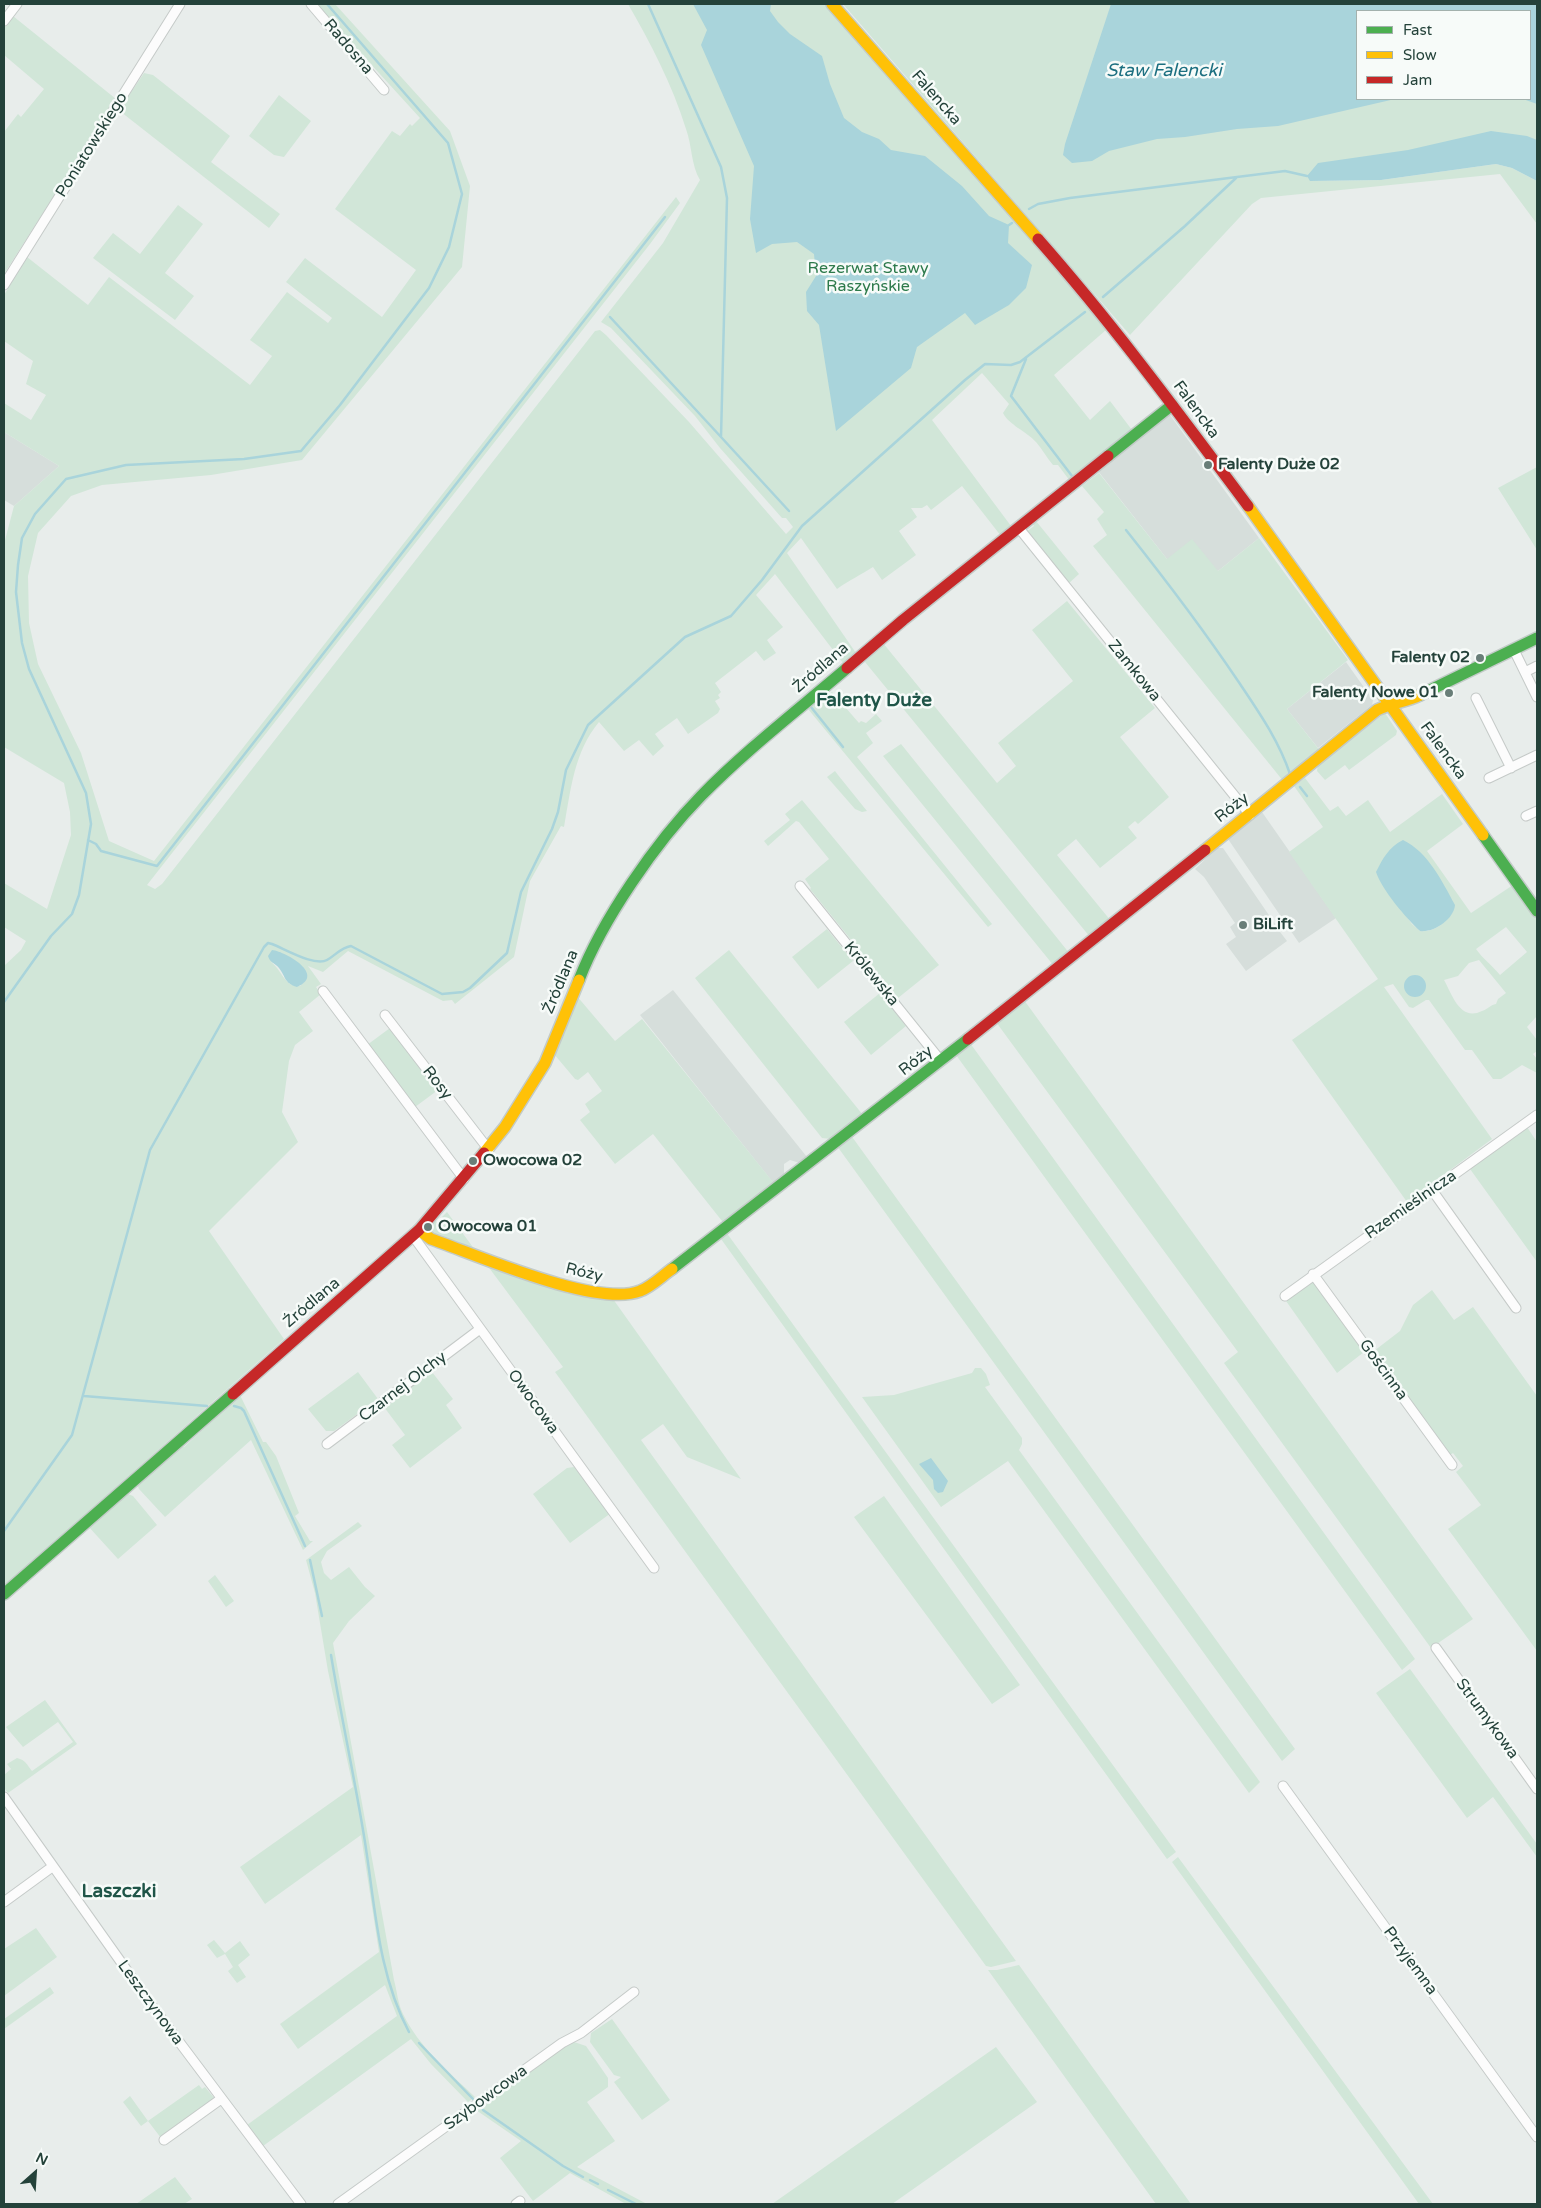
<!DOCTYPE html>
<meta charset="utf-8">
<style>
body{margin:0}
#map{position:relative;width:1541px;height:2208px;overflow:hidden;background:#e8edeb;font-family:"Varela Round",sans-serif}
canvas{display:block}
.frame{position:absolute;inset:0;border:5px solid #24423a;pointer-events:none}
.legend{position:absolute;left:1356px;top:10px;width:175px;height:90px;box-sizing:border-box;background:#f7fbf9;border:1px solid #a3b1ad;margin:0;padding:6px 9px;list-style:none;font-size:15px;color:#24423a}
.legend li{display:flex;align-items:center;gap:10px;height:25px}
.legend b{width:25px;border:1px solid #a3b1ad}
.north{position:absolute;left:10px;top:2148px;width:50px;height:50px;-webkit-text-stroke:4px #f7fbf9;paint-order:stroke;rotate:26deg;font-size:14px;font-weight:700;line-height:20px;text-align:center;color:#24423a}
.north::after{content:'';display:block;margin:auto;width:18px;height:22px;background:#24423a;clip-path:polygon(50% 0,100% 100%,50% 72%,0 100%)}
</style>
<div id="map">
<canvas width="1541" height="2208"></canvas>
<div class="frame"></div>
<ul class="legend">
<li><b style="height:6px;background:#4caf50"></b>Fast</li>
<li><b style="height:6px;background:#ffc107"></b>Slow</li>
<li><b style="height:6px;background:#c62828"></b>Jam</li>
</ul>
<div class="north">N</div>
</div>
<script>
const c = document.querySelector('canvas').getContext('2d');
c.lineJoin = 'round';
function paint(path, color) {
  c.fillStyle = color;
  c.fill(path, 'evenodd');
}
function strokePath(path, color, width, dash) {
  c.strokeStyle = color;
  c.lineWidth = width;
  c.lineCap = dash ? 'butt' : 'round';
  c.setLineDash(dash || []);
  c.stroke(path);
}
function write(font, color, halo, rows, align = 'center') {
  c.font = font + ' "Varela Round",sans-serif';
  c.lineWidth = 5;
  c.setLineDash([]);
  c.textBaseline = 'middle';
  c.strokeStyle = halo;
  c.fillStyle = color;
  for (const [text, x, y, turn = 0] of rows) {
    c.save();
    c.translate(x, y);
    c.rotate((+turn || 0) * Math.PI / 180);
    c.textAlign = isNaN(turn) ? turn : align;
    if (halo) c.strokeText(text, 0, 0);
    c.fillText(text, 0, 0);
    c.restore();
  }
}
const built = new Path2D(`
 M 1167,415 L 1170,415 L 1259,538 L 1218,571 L 1167,559 L 1098,471 Z
 M 4,432 L 59,466 L 14,506 L 4,500 Z
 M 1346,662 L 1373,700 L 1372,705 L 1318,748 L 1287,709 Z
 M 1262,812 L 1336,918 L 1299,943 L 1228,839 Z
 M 1217,848 L 1223,848 L 1275,924 L 1277,923 L 1280,926 L 1277,928 L 1287,941 L 1246,971 L 1226,944 L 1236,937 L 1230,927 L 1235,923 L 1204,877 L 1195,869 Z
 M 673,990 L 807,1157 L 803,1164 L 790,1160 L 784,1164 L 784,1178 L 775,1185 L 640,1015 Z`);
const green = new Path2D(`
 M 316,4 L 335,4 L 450,131 L 470,186 L 462,267 L 302,460 L 211,475 L 102,485 L 71,496 L 38,533 L 28,576 L 29,623 L 38,664 L 81,753 L 109,841 L 154,861 L 676,197 L 680,203 L 650,244 L 147,885 L 155,889 L 162,884 L 595,331 L 600,330 L 606,335 L 689,422 L 786,534 L 793,527 L 786,518 L 782,518 L 720,448 L 695,416 L 611,328 L 601,322 L 663,243 L 700,180 C 691,165 692,145 686,129 C 672,84 651,44 628,4 L 825,4 L 1092,308 L 1106,330 L 1054,375 L 1090,420 L 1110,401 L 1132,430 L 1070,481 L 1058,465 L 1053,465 C 1047,458 1042,449 1036,442 C 1027,432 1008,424 1003,413 L 1009,404 L 982,373 L 932,420 L 1011,526 L 1001,536 L 962,486 L 931,510 L 927,505 L 922,508 L 911,508 L 917,517 L 899,531 L 916,555 L 882,580 L 873,567 C 861,575 849,580 837,589 L 801,538 L 787,553 L 856,653 L 843,663 L 775,574 L 756,595 L 783,627 L 767,640 L 776,653 L 764,661 L 756,651 L 715,683 L 721,692 L 718,695 L 720,698 L 715,701 L 720,709 L 718,713 L 688,734 L 677,718 L 655,734 L 664,746 L 653,756 L 639,740 L 624,751 L 599,722 C 574,752 571,789 564,827 L 561,826 L 530,881 L 514,957 L 455,1004 L 452,1000 L 443,1001 L 348,951 L 323,972 L 308,966 L 321,984 L 316,987 L 321,994 L 299,1012 L 313,1031 L 295,1045 L 289,1061 L 282,1112 L 298,1142 L 209,1231 L 284,1339 L 4,1586 L 4,966 L 21,950 L 26,941 L 4,927 L 4,883 L 47,909 L 71,835 L 70,812 L 64,783 L 4,747 L 4,544 L 14,506 L 59,466 L 4,432 L 4,403 L 31,420 L 46,395 L 26,384 L 33,361 L 4,341 L 4,295 L 27,257 L 88,305 L 109,277 L 250,385 L 272,356 L 250,340 L 287,292 L 328,323 L 332,318 L 286,282 L 305,258 L 382,317 L 416,270 L 335,209 L 392,131 L 400,136 L 410,124 L 412,126 L 420,118 ZM 271,962 L 306,972 L 306,980 L 300,986 C 285,988 282,970 271,962 Z
 M 843,4 L 1537,4 L 1537,160 L 1514,146 L 1310,181 L 1381,180 L 1496,164 L 1512,168 L 1537,181 L 1537,224 L 1500,174 L 1261,198 L 1252,204 L 1130,335 ZM 1357,11 L 1530,11 L 1530,99 L 1357,99 Z
 M 13,16 L 116,99 L 4,274 L 4,132 L 18,114 L 21,117 L 44,89 L 4,55 L 4,27 Z
 M 144,73 L 153,75 L 230,136 L 211,162 L 280,214 L 269,228 L 121,112 L 121,107 Z
 M 279,95 L 311,121 L 284,157 L 274,155 L 249,136 Z
 M 178,205 L 203,224 L 165,273 L 194,296 L 175,320 L 93,258 L 113,233 L 140,254 Z
 M 1537,467 L 1537,550 L 1498,488 Z
 M 1099,473 L 1167,559 L 1192,539 L 1218,571 L 1259,538 L 1348,660 L 1287,709 L 1321,752 L 1284,782 L 1093,546 L 1107,535 L 1097,519 L 1104,512 L 1082,486 Z
 M 1036,521 L 1079,574 L 1068,584 L 1026,532 L 1034,526 L 1033,524 Z
 M 1067,601 L 1155,708 L 1120,737 L 1169,797 L 1138,824 L 1135,821 L 1128,827 L 1137,838 L 1100,868 L 1076,839 L 1057,855 L 1111,921 L 1090,937 L 865,662 L 883,643 L 997,783 L 1016,766 L 998,743 L 1073,681 L 1032,630 Z
 M 832,692 L 859,723 L 861,721 L 866,723 L 876,714 L 882,721 L 866,733 L 873,743 L 857,757 L 992,924 L 988,927 L 808,709 L 823,695 L 827,696 Z
 M 1385,713 L 1397,731 L 1396,735 L 1349,770 L 1345,765 L 1325,780 L 1317,771 L 1318,764 Z
 M 901,744 L 1070,954 L 1054,966 L 883,756 Z
 M 835,771 L 838,775 L 867,811 L 862,812 L 855,809 L 827,777 Z
 M 1305,778 L 1330,811 L 1338,806 L 1346,816 L 1368,800 L 1390,832 L 1442,794 L 1463,824 L 1427,851 L 1471,913 L 1513,885 L 1537,919 L 1537,1016 L 1527,1027 L 1537,1040 L 1537,1051 L 1533,1054 L 1537,1059 L 1537,1073 L 1522,1065 L 1501,1079 L 1493,1079 L 1472,1050 L 1465,1050 L 1429,1000 L 1426,1000 L 1413,1008 L 1409,1007 L 1393,984 L 1384,987 L 1492,1139 L 1407,1202 L 1292,1040 L 1378,979 L 1289,852 L 1323,827 L 1294,786 ZM 1383,884 L 1454,909 C 1448,921 1435,933 1420,931 L 1412,924 ZM 1506,927 L 1527,952 L 1500,975 C 1492,965 1483,959 1476,949 ZM 1479,960 L 1506,993 L 1498,999 L 1496,1004 C 1490,1005 1488,1009 1482,1011 C 1460,1022 1452,994 1444,980 L 1458,976 L 1469,963 Z
 M 802,800 L 939,965 L 898,998 L 810,889 L 811,888 L 805,879 L 829,859 L 799,822 L 796,821 L 768,846 L 764,841 L 790,820 L 785,814 Z
 M 827,929 L 853,961 L 818,989 L 792,957 Z
 M 729,950 L 863,1115 L 831,1139 L 822,1138 L 695,978 Z
 M 880,993 L 906,1026 L 871,1055 L 844,1022 Z
 M 576,995 L 615,1041 L 642,1019 L 777,1187 L 726,1226 L 653,1134 L 615,1164 L 580,1120 L 590,1112 L 585,1104 L 602,1091 L 588,1072 L 578,1080 L 575,1079 L 554,1054 L 567,1025 Z
 M 1024,1000 L 1473,1619 L 1431,1648 L 1224,1363 L 1238,1352 L 996,1022 Z
 M 390,1028 L 438,1090 L 415,1107 L 367,1045 Z
 M 970,1043 L 1415,1659 L 1402,1670 L 956,1055 Z
 M 1527,1127 L 1537,1142 L 1537,1262 L 1470,1169 Z
 M 850,1134 L 1295,1749 L 1282,1761 L 837,1146 Z
 M 447,1212 L 475,1250 L 435,1237 L 428,1230 L 435,1221 L 443,1225 L 446,1221 L 442,1217 Z
 M 726,1232 L 1176,1852 L 1167,1859 L 721,1239 Z
 M 484,1261 L 569,1294 L 613,1299 L 741,1479 L 687,1457 L 663,1424 L 641,1440 L 1016,1961 L 991,1967 L 986,1966 L 555,1372 L 563,1367 Z
 M 1313,1281 L 1364,1352 L 1337,1373 L 1286,1301 Z
 M 1432,1290 L 1454,1320 L 1473,1307 L 1537,1396 L 1537,1651 L 1448,1529 L 1481,1505 L 1456,1472 L 1463,1466 L 1453,1453 L 1450,1455 L 1374,1351 L 1400,1331 L 1413,1305 Z
 M 975,1368 L 981,1368 L 986,1374 L 990,1385 L 985,1387 L 1022,1438 L 1022,1444 L 1019,1450 L 1260,1782 L 1249,1793 L 1008,1461 L 941,1507 L 862,1397 L 894,1395 L 972,1373 Z
 M 358,1372 L 378,1399 L 334,1431 L 326,1431 L 308,1409 Z
 M 432,1372 L 453,1399 L 446,1405 L 462,1428 L 410,1468 L 392,1445 L 405,1435 L 384,1407 Z
 M 240,1395 L 263,1442 L 266,1442 L 276,1456 L 299,1513 L 295,1516 L 310,1541 L 313,1541 L 303,1550 L 251,1440 L 165,1517 L 139,1489 L 137,1484 L 179,1445 L 184,1447 Z
 M 574,1467 L 611,1513 L 570,1543 L 533,1494 L 567,1468 Z
 M 128,1494 L 133,1496 L 157,1525 L 118,1559 L 88,1526 L 124,1495 Z
 M 884,1496 L 1020,1685 L 992,1704 L 854,1517 Z
 M 358,1522 L 362,1526 L 327,1551 L 321,1562 L 324,1573 L 331,1580 L 349,1567 L 365,1587 L 375,1596 L 349,1621 L 333,1643 L 394,1980 C 397,1991 398,2004 403,2014 C 419,2047 449,2072 475,2097 L 468,2102 L 431,2064 L 411,2039 L 263,2146 L 247,2125 L 397,2016 L 385,1985 L 298,2049 L 280,2024 L 379,1952 L 361,1835 L 265,1904 L 240,1867 L 353,1787 L 328,1671 L 315,1593 L 306,1560 Z
 M 215,1575 L 234,1601 L 226,1607 L 208,1581 Z
 M 1410,1669 L 1537,1844 L 1537,1857 L 1493,1797 L 1467,1818 L 1376,1693 Z
 M 45,1700 L 77,1744 L 8,1793 L 4,1788 L 4,1775 L 11,1769 L 7,1764 L 17,1758 C 26,1760 27,1765 32,1771 L 73,1742 L 58,1722 L 23,1747 L 6,1727 Z
 M 1178,1857 L 1433,2204 L 1419,2204 L 1172,1862 Z
 M 36,1928 L 57,1957 L 4,1996 L 4,1949 Z
 M 214,1940 L 225,1953 L 240,1941 L 250,1955 L 238,1965 L 246,1977 L 237,1983 L 228,1971 L 233,1967 L 225,1954 L 217,1958 L 207,1945 Z
 M 1019,1965 L 1191,2204 L 1156,2204 L 988,1970 L 997,1970 Z
 M 50,1987 L 54,1993 L 4,2029 L 4,2019 Z
 M 612,2019 L 670,2100 L 642,2120 L 614,2082 L 621,2077 L 614,2075 L 590,2042 L 591,2033 Z
 M 574,2042 L 586,2046 L 608,2078 L 608,2087 L 587,2102 L 615,2141 L 577,2167 L 647,2204 L 626,2204 L 570,2173 L 533,2201 L 500,2158 L 521,2141 L 476,2110 L 552,2054 Z
 M 996,2047 L 1037,2102 L 892,2204 L 772,2204 Z
 M 199,2085 L 202,2089 L 205,2087 L 215,2099 L 161,2138 L 148,2121 L 141,2126 L 123,2102 L 130,2096 L 148,2121 Z
 M 175,2177 L 192,2199 L 184,2204 L 136,2204 Z`);
const water = new Path2D(`
 M 693,4 L 771,4 L 770,11 L 778,22 L 790,34 L 822,56 L 830,84 L 844,118 L 862,132 L 879,139 L 891,150 L 925,156 L 962,186 L 989,216 L 1009,225 L 1008,243 L 1032,265 L 1026,288 L 1009,305 L 975,325 L 965,313 L 917,347 L 911,368 L 836,431 L 819,325 L 807,311 L 806,292 L 816,276 L 814,254 L 797,242 L 772,244 L 756,253 L 750,219 L 754,166 L 701,45 L 707,30 Z
 M 1111,4 L 1537,4 L 1537,104 L 1523,99 L 1530,99 L 1530,11 L 1357,11 L 1357,99 L 1395,99 L 1278,126 L 1237,129 L 1185,137 L 1157,139 L 1109,151 L 1092,161 L 1072,163 L 1063,155 L 1065,144 Z
 M 1491,131 L 1527,136 L 1537,140 L 1537,181 L 1512,168 L 1496,164 L 1381,180 L 1310,181 L 1307,176 L 1318,163 L 1408,150 Z
 M 1403,840 C 1428,852 1442,881 1455,905 C 1454,919 1434,933 1420,931 C 1406,918 1382,890 1376,872 C 1383,858 1389,847 1403,840 Z
 M 272,950 C 287,952 326,975 297,987 C 284,983 286,977 279,968 C 275,963 270,963 268,956 Z
 M1404 986a11 11 0 1 1 22 0a11 11 0 1 1-22 0Z
 M 931,1458 L 948,1481 L 943,1492 L 938,1493 L 934,1489 L 933,1480 L 919,1464 Z`);
const stream = new Path2D(`
 M 648,4 L 721,167 L 727,198 L 721,437 L 789,511
 M 1029,209 L 1038,204 L 1070,198 L 1237,177 L 1285,171 L 1307,176
 M 1009,225 L 1012,223
 M 1103,297 L 1185,226 L 1236,178
 M 610,317 L 721,437
 M 1026,359 L 1011,396 L 1072,476
 M 1126,530 C 1165,579 1203,629 1238,681 C 1258,711 1278,739 1290,774
 M 811,707 L 843,747
 M 1300,787 L 1307,796
 M 88,840 L 96,844 L 101,851 L 157,866 L 665,217
 M 4,1002 L 51,936 L 72,914 L 79,895 L 91,824 L 86,793 L 29,669 L 22,643 L 16,592 L 18,565 L 22,538 L 35,514 L 66,479 L 126,465 L 244,459 L 301,451 L 340,405 L 429,288 L 449,247 L 462,194 L 448,143 L 327,4
 M 84,1396 L 207,1406
 M 234,1406 L 241,1408 L 244,1411 L 305,1546
 M 4,1531 L 72,1435 L 150,1150 L 264,947 L 268,943 L 272,944 C 285,949 315,967 327,960 C 336,955 340,948 351,946 L 442,994 L 463,992 L 470,988 L 507,953 L 521,892 L 552,829 L 558,812 L 566,770 L 588,725 L 685,637 L 731,616 L 762,580 L 802,526 L 965,380 L 985,364 L 1011,365 L 1020,362 L 1085,312
 M 310,1560 L 322,1616
 M 331,1655 C 341,1716 354,1775 364,1836 C 375,1902 377,1972 409,2032
 M 419,2043 L 474,2100
 M 483,2110 L 563,2166 L 583,2177
 M 590,2180 L 598,2184
 M 608,2190 L 636,2204`);
const street = new Path2D(`
 M 311,4 L 384,90
 M 4,21 L 17,4
 M 4,285 L 180,4
 M 1018,527 L 1250,815
 M 1514,650 L 1537,697
 M 1525,672 L 1537,666
 M 1476,698 L 1511,768
 M 1489,778 L 1537,755
 M 1526,816 L 1537,811
 M 800,886 L 941,1061
 M 323,991 L 464,1179
 M 385,1015 L 489,1150
 M 1432,1190 L 1516,1308
 M 413,1236 L 654,1568
 M 1313,1274 L 1452,1465
 M 1285,1296 L 1537,1115
 M 327,1444 L 480,1329
 M 1436,1648 L 1537,1789
 M 1283,1786 L 1537,2137
 M 4,1797 L 150,2003 L 301,2204
 M 4,1902 L 52,1867
 M 164,2140 L 221,2099
 M 338,2204 L 562,2043 L 581,2033 L 634,1992
 M 516,2204 L 520,2201`);
const fast = new Path2D(`
 M 1108,456 L 1172,405
 M 1420,695 L 1537,638
 M 1483,835 L 1537,911
 M 579,980 C 602,920 656,842 701,796 C 746,750 798,710 847,668
 M 672,1269 L 968,1039
 M 4,1594 L 233,1394`);
const slow = new Path2D(`
 M 832,4 L 1038,239
 M 1248,506 L 1483,835
 M 1205,850 L 1377,710 C 1391,703 1406,702 1420,695
 M 484,1153 L 505,1127 L 545,1063 L 579,980
 M 419,1230 L 431,1239 C 477,1255 597,1308 640,1291 C 651,1287 662,1276 672,1269`);
const jam = new Path2D(`
 M 1038,239 C 1113,324 1180,415 1248,506
 M 847,668 L 903,620 L 1108,456
 M 968,1039 L 1205,850
 M 233,1394 L 419,1230 L 484,1153`);
const markers = [
 [1208,465,5,"#697e78"],
 [1480,658,5,"#697e78"],
 [1449,693,5,"#697e78"],
 [1243,925,5,"#697e78"],
 [473,1161,5,"#697e78"],
 [428,1227,5,"#697e78"]
];
const streetNames = [
 ["Radosna",348,47,50],
 ["Falencka",936,98,49],
 ["Poniatowskiego",92,145,-58],
 ["Falencka",1196,410,54],
 ["Źródlana",821,668,-41],
 ["Zamkowa",1134,671,51],
 ["Falencka",1443,751,54],
 ["Róży",1232,808,-38],
 ["Królewska",871,974,51],
 ["Źródlana",561,982,-67],
 ["Róży",916,1061,-38],
 ["Rosy",437,1083,52],
 ["Rzemieślnicza",1411,1205,-35],
 ["Róży",584,1273,13],
 ["Źródlana",312,1303,-40],
 ["Gościnna",1383,1370,54],
 ["Czarnej Olchy",403,1387,-37],
 ["Owocowa",533,1402,54],
 ["Strumykowa",1487,1719,54],
 ["Przyjemna",1410,1961,54],
 ["Leszczynowa",150,2003,54],
 ["Szybowcowa",486,2098,-36]
];
const parkNames = [
 ["Rezerwat Stawy",868,269],
 ["Raszyńskie",868,287]
];
const poiNames = [
 ["Falenty Duże 02",1218,465],
 ["Falenty 02",1470,658,"right"],
 ["Falenty Nowe 01",1439,693,"right"],
 ["BiLift",1253,925],
 ["Owocowa 02",483,1161],
 ["Owocowa 01",438,1227]
];
const waterNames = [
 ["Staw Falencki",1164,71]
];
const quarterNames = [
 ["Falenty Duże",874,701],
 ["Laszczki",119,1892]
];
paint(built, '#d6dedb');
paint(green, '#d1e6d8');
paint(water, '#a9d4db');
strokePath(stream, '#a9d4db', 2.5);
strokePath(street, '#c5cac8', 11);
strokePath(fast, '#c3cbc8', 14);
strokePath(slow, '#c3cbc8', 14);
strokePath(jam, '#c3cbc8', 14);
strokePath(street, '#fcfcfc', 9);
strokePath(fast, '#4caf50', 11);
strokePath(slow, '#ffc107', 11);
strokePath(jam, '#c62828', 11);
for (const [x, y, r, color] of markers) {
  const dot = new Path2D();
  dot.arc(x, y, r, 0, 2 * Math.PI);
  c.fillStyle = color;
  c.fill(dot);
  strokePath(dot, '#f7fbf9', 2);
}
write('16px', '#24423a', '#f7fbf9', streetNames);
write('16px', '#2d7a4b', '#f7fbf9', parkNames);
write('bold 16px', '#24423a', '#f7fbf9', poiNames, 'left');
write('italic 18px', '#1c6f80', '#f7fbf9', waterNames);
write('bold 19px', '#1f5548', '#f7fbf9', quarterNames);
</script>
